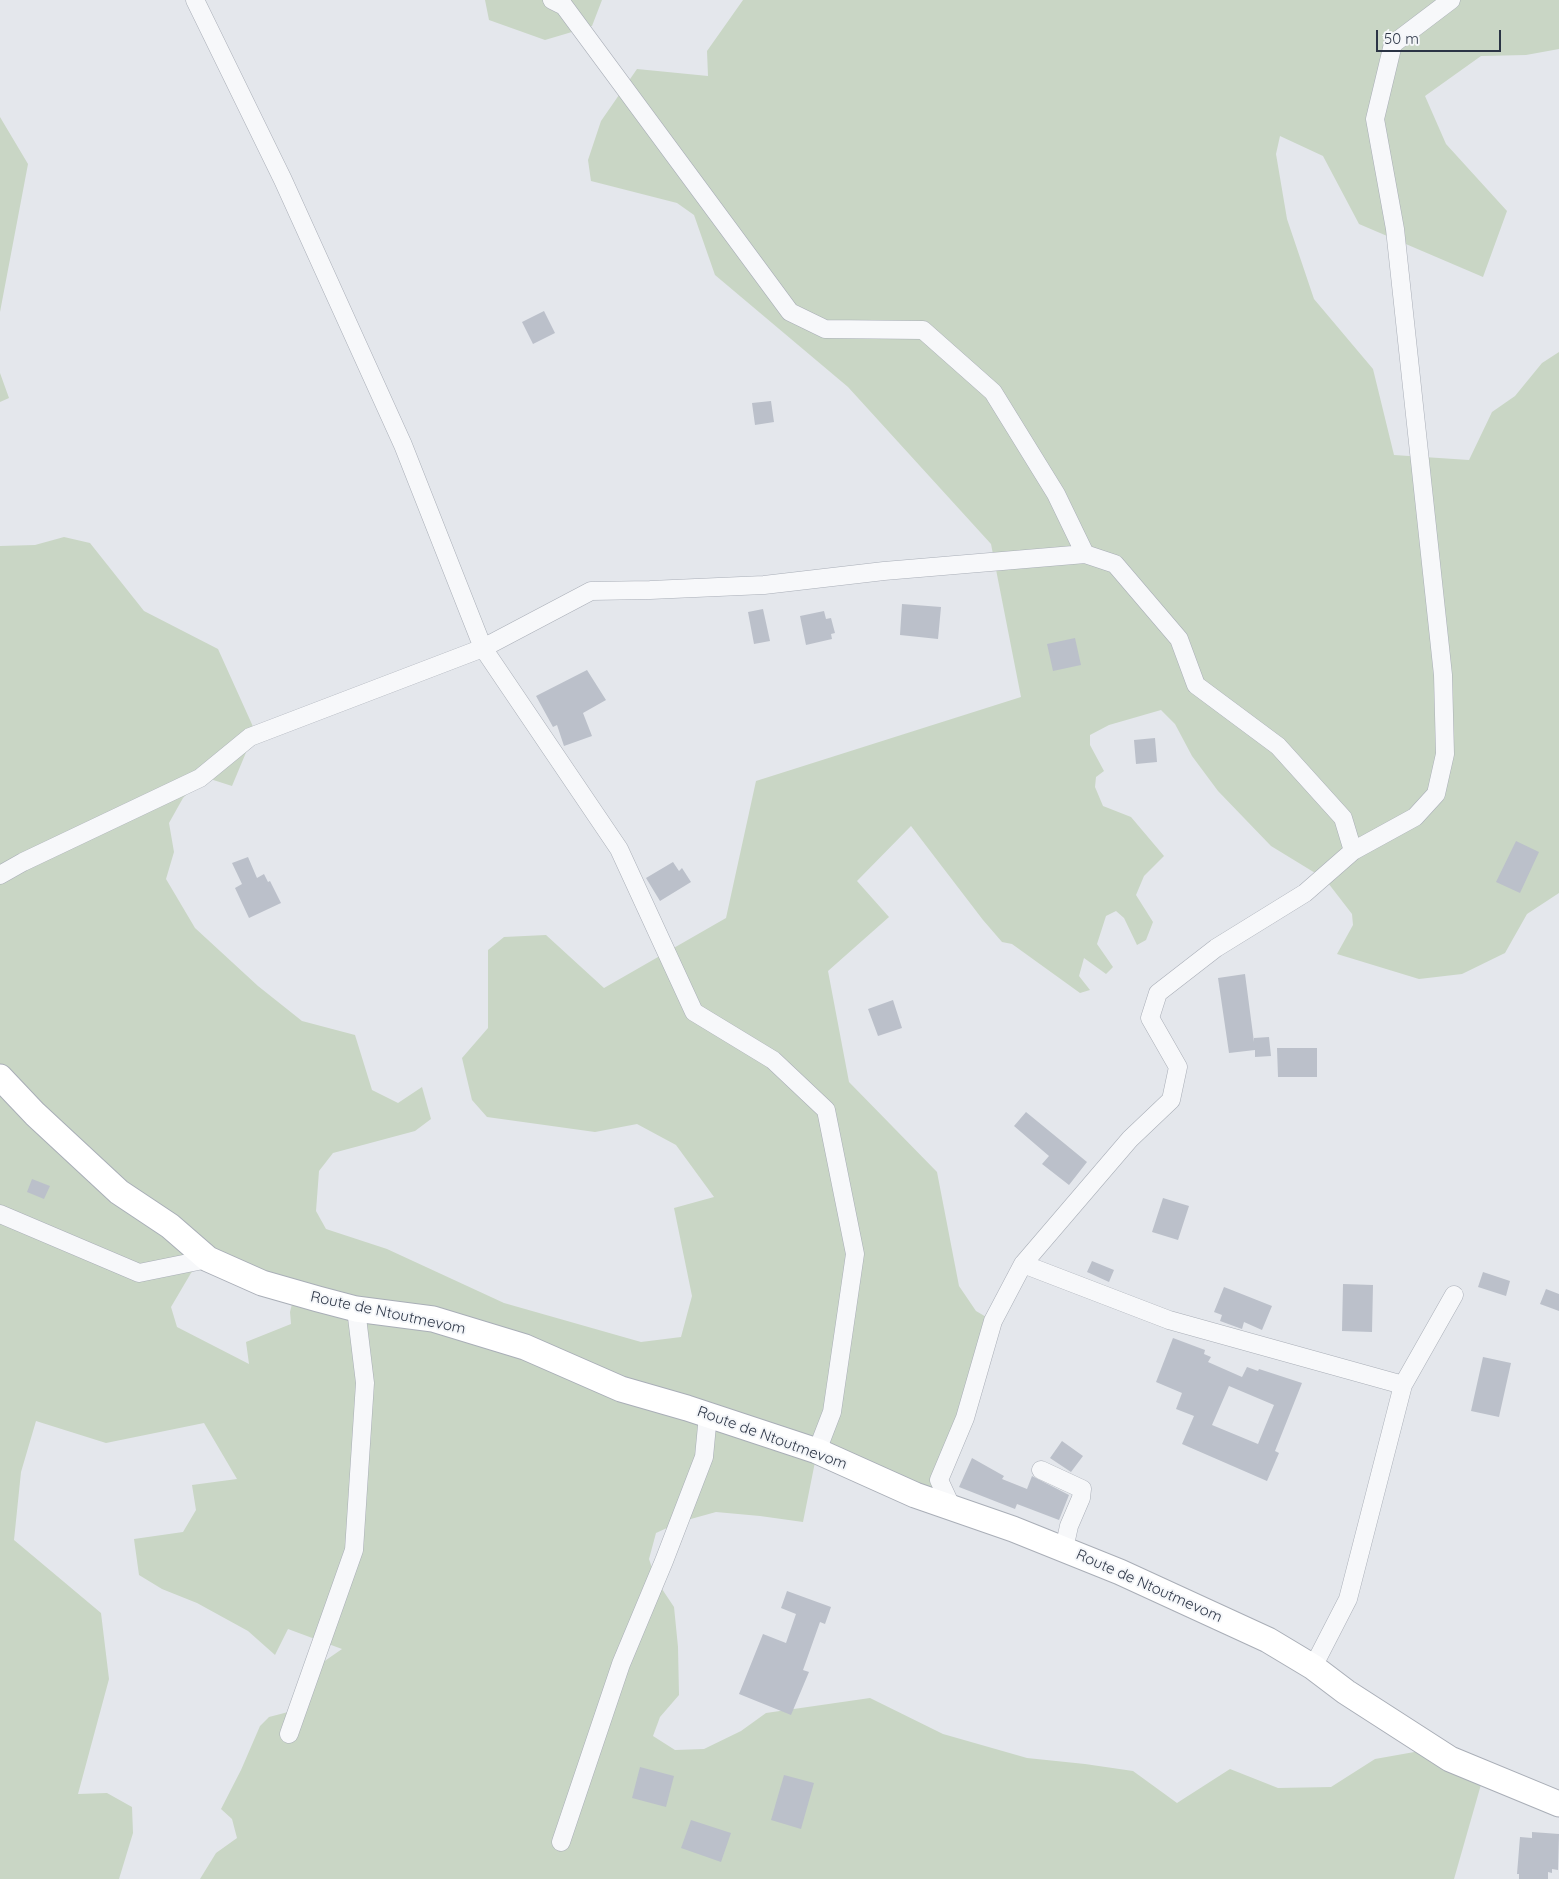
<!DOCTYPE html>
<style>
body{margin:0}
#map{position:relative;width:1559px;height:1879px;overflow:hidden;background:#e4e7ec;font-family:Quicksand,sans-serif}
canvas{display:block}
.scale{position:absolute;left:1376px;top:30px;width:125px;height:22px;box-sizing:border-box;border:2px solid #2b3445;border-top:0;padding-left:6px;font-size:15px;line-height:18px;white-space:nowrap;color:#2b3445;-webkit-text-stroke:4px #f4f6f9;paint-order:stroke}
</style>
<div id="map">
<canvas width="1559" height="1879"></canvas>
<div class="scale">50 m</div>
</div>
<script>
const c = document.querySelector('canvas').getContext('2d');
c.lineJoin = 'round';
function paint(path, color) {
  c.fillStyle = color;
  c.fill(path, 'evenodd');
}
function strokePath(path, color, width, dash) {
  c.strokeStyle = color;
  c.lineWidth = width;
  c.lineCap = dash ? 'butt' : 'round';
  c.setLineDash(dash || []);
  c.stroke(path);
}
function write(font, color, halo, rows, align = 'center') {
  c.font = font + ' Quicksand,sans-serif';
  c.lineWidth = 4;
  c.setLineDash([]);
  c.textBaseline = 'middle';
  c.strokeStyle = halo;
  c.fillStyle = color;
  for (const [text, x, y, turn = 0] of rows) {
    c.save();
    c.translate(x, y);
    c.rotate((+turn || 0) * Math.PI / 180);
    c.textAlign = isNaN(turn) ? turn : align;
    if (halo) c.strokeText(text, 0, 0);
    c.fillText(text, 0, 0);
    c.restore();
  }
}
const green = new Path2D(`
 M 485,0 L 602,0 L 592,26 L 545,40 L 489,20 Z
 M 743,0 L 1559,0 L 1559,49 L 1526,55 L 1481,56 L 1425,96 L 1446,144 L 1507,211 L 1483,277 L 1359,224 L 1323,156 L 1280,136 L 1276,154 L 1287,219 L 1314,299 L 1373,369 L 1394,455 L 1469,460 L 1492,412 L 1515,396 L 1542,363 L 1559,352 L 1559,893 L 1527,914 L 1505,953 L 1462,974 L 1419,979 L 1337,954 L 1353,925 L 1352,914 L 1325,879 L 1271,846 L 1218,791 L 1192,756 L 1175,724 L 1161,710 L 1109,725 L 1090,735 L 1090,745 L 1104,771 L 1096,777 L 1095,787 L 1103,806 L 1131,817 L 1164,856 L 1144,876 L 1136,895 L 1153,922 L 1146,940 L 1137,945 L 1124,918 L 1116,911 L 1106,916 L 1097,944 L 1113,967 L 1106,974 L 1084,958 L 1079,976 L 1090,990 L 1080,993 L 1012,944 L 1002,942 L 983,920 L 911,826 L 857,881 L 889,917 L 828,971 L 849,1082 L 937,1172 L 959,1286 L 976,1311 L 993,1321 L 939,1480 L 952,1508 L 817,1452 L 803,1522 L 760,1516 L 716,1512 L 680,1522 L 656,1533 L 649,1559 L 656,1580 L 674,1607 L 678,1647 L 679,1695 L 660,1717 L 653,1736 L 675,1750 L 704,1749 L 741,1731 L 766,1713 L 870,1698 L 943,1734 L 1027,1758 L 1085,1764 L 1133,1771 L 1177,1803 L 1230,1769 L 1278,1788 L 1331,1787 L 1375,1759 L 1420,1751 L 1484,1774 L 1454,1879 L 200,1879 L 216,1853 L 237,1838 L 232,1819 L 221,1809 L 241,1770 L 260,1726 L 269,1717 L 292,1711 L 316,1667 L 342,1649 L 288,1629 L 275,1655 L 248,1631 L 197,1603 L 162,1589 L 139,1575 L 134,1539 L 183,1532 L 196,1510 L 192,1485 L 237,1479 L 204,1423 L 106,1443 L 36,1421 L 21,1472 L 14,1540 L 101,1613 L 109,1679 L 78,1794 L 107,1793 L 132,1807 L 133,1833 L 119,1879 L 0,1879 L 0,546 L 35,545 L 64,537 L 90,543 L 144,611 L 218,649 L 255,731 L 232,786 L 204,777 L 183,798 L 169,823 L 174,852 L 166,879 L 195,928 L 258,986 L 302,1021 L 355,1035 L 372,1090 L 398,1103 L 422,1087 L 431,1119 L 415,1131 L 333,1153 L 319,1171 L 316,1211 L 326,1229 L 387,1249 L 504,1303 L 641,1342 L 681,1337 L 692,1296 L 674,1208 L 714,1197 L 676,1145 L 637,1124 L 595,1132 L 487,1117 L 472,1100 L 462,1058 L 488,1028 L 488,950 L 504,937 L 546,935 L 604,988 L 726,918 L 756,781 L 1021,697 L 991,544 L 848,387 L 715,275 L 694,215 L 677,203 L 591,181 L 588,160 L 601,121 L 637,69 L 708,76 L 707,51 ZM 208,1259 L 295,1292 L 290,1312 L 291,1324 L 246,1342 L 249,1364 L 177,1327 L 171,1307 L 191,1273 Z
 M 0,117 L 28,164 L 0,312 L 0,327 Z
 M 0,373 L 9,398 L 0,402 Z`);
const building = new Path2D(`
 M 544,311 L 555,333 L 533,344 L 522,322 Z
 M 771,401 L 774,422 L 755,425 L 752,403 Z
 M 902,604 L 941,607 L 938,639 L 900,635 Z
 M 763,609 L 770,641 L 754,644 L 748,612 Z
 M 824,611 L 826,619 L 831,618 L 835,633 L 831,634 L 832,639 L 806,645 L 800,616 Z
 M 1075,638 L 1081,665 L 1053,671 L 1047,644 Z
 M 587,670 L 606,700 L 583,713 L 592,736 L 564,746 L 557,725 L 553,727 L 536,696 Z
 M 1155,738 L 1157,762 L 1136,764 L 1134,740 Z
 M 1516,841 L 1539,852 L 1520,893 L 1496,882 Z
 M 248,857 L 257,878 L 264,874 L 268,882 L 270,881 L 281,903 L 249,918 L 235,888 L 242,884 L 232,863 Z
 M 673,862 L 679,871 L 682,868 L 691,882 L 660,901 L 646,878 Z
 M 1245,974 L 1254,1042 L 1254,1038 L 1269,1037 L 1271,1056 L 1255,1057 L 1255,1050 L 1229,1053 L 1218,978 Z
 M 893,1000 L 902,1028 L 878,1036 L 868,1009 Z
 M 1277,1048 L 1317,1048 L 1317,1077 L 1278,1077 Z
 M 1026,1112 L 1087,1162 L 1069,1185 L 1042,1164 L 1049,1156 L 1014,1126 Z
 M 32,1179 L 50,1186 L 44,1199 L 27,1192 Z
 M 1163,1198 L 1189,1206 L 1178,1240 L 1152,1232 Z
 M 1092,1261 L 1114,1270 L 1109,1282 L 1087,1272 Z
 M 1483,1272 L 1510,1281 L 1506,1296 L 1478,1287 Z
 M 1343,1284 L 1373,1285 L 1372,1332 L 1342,1331 Z
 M 1224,1287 L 1272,1306 L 1262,1330 L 1244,1322 L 1242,1329 L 1220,1321 L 1222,1315 L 1214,1312 Z
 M 1546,1289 L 1559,1294 L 1559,1311 L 1540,1304 Z
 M 1173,1338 L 1205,1350 L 1204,1354 L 1211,1357 L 1208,1362 L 1242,1377 L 1247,1367 L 1258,1371 L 1259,1369 L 1302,1383 L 1275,1451 L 1279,1453 L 1267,1481 L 1182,1444 L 1194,1416 L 1176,1409 L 1182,1393 L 1156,1382 ZM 1229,1386 L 1274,1405 L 1258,1444 L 1212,1425 Z
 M 1483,1357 L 1511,1363 L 1499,1417 L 1471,1411 Z
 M 1062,1441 L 1083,1456 L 1071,1472 L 1050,1458 Z
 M 972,1458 L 1004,1476 L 1002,1479 L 1027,1489 L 1032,1476 L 1069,1495 L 1059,1520 L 1017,1504 L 1015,1509 L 959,1487 Z
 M 787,1591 L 831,1607 L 825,1624 L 820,1622 L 803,1670 L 809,1672 L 791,1715 L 739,1694 L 763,1634 L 786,1643 L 796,1614 L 781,1608 Z
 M 640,1767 L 674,1776 L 666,1807 L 632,1798 Z
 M 784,1775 L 814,1783 L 801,1829 L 771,1820 Z
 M 691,1820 L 731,1833 L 721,1862 L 681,1848 Z
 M 1532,1832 L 1559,1834 L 1558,1870 L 1552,1869 L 1552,1873 L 1548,1872 L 1548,1879 L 1519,1879 L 1519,1874 L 1517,1874 L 1520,1837 L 1532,1838 Z`);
const street = new Path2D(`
 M 195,0 L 283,180 L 403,445 L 483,648 L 619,849 L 694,1012 L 773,1060 L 826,1110 L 855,1254 L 832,1412 L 817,1451
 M 552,0 L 564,6 L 790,312 L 825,329 L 923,330 L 993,392 L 1056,494 L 1085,554
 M 0,875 L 23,862 L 200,778 L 250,737 L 483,648 L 591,591 L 650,590 L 764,585 L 884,571 L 1085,554 L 1115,564 L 1179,639 L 1196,685 L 1278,746 L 1343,818 L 1353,851
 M 0,1214 L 139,1273 L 208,1259
 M 1023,1264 L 1169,1320 L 1403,1385
 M 1041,1470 L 1082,1489 L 1081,1498 L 1069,1526 L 1064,1549
 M 952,1508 L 939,1480 L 965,1418 L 993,1321 L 1023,1264 L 1130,1139 L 1171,1100 L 1178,1067 L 1150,1018 L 1158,993 L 1216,948 L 1305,893 L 1353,851 L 1415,817 L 1436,794 L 1445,754 L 1443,675 L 1395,229 L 1375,119 L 1393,44 L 1451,0
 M 1313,1667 L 1348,1599 L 1403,1385 L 1454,1295
 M 289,1734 L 354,1550 L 365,1383 L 356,1309
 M 561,1842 L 621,1664 L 664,1561 L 704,1457 L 708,1415`);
const secondary = new Path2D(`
 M 0,1077 L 35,1114 L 119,1192 L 170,1226 L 208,1259 L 262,1283 L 318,1299 L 356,1309 L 433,1319 L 525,1347 L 621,1389 L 687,1408 L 817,1451 L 915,1495 L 1013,1529 L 1120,1572 L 1268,1640 L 1313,1667 L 1346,1692 L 1450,1759 L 1559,1804`);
const streetNames = [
 ["Route de Ntoutmevom",388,1313,12],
 ["Route de Ntoutmevom",772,1438,20],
 ["Route de Ntoutmevom",1149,1586,24]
];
paint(green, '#c9d6c5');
paint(building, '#bbc0ca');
strokePath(street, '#a9aeb7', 19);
strokePath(secondary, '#a9aeb7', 27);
strokePath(street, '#f7f8fa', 18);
strokePath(secondary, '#fff', 25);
write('15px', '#2b3445', '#f4f6f9', streetNames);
</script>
